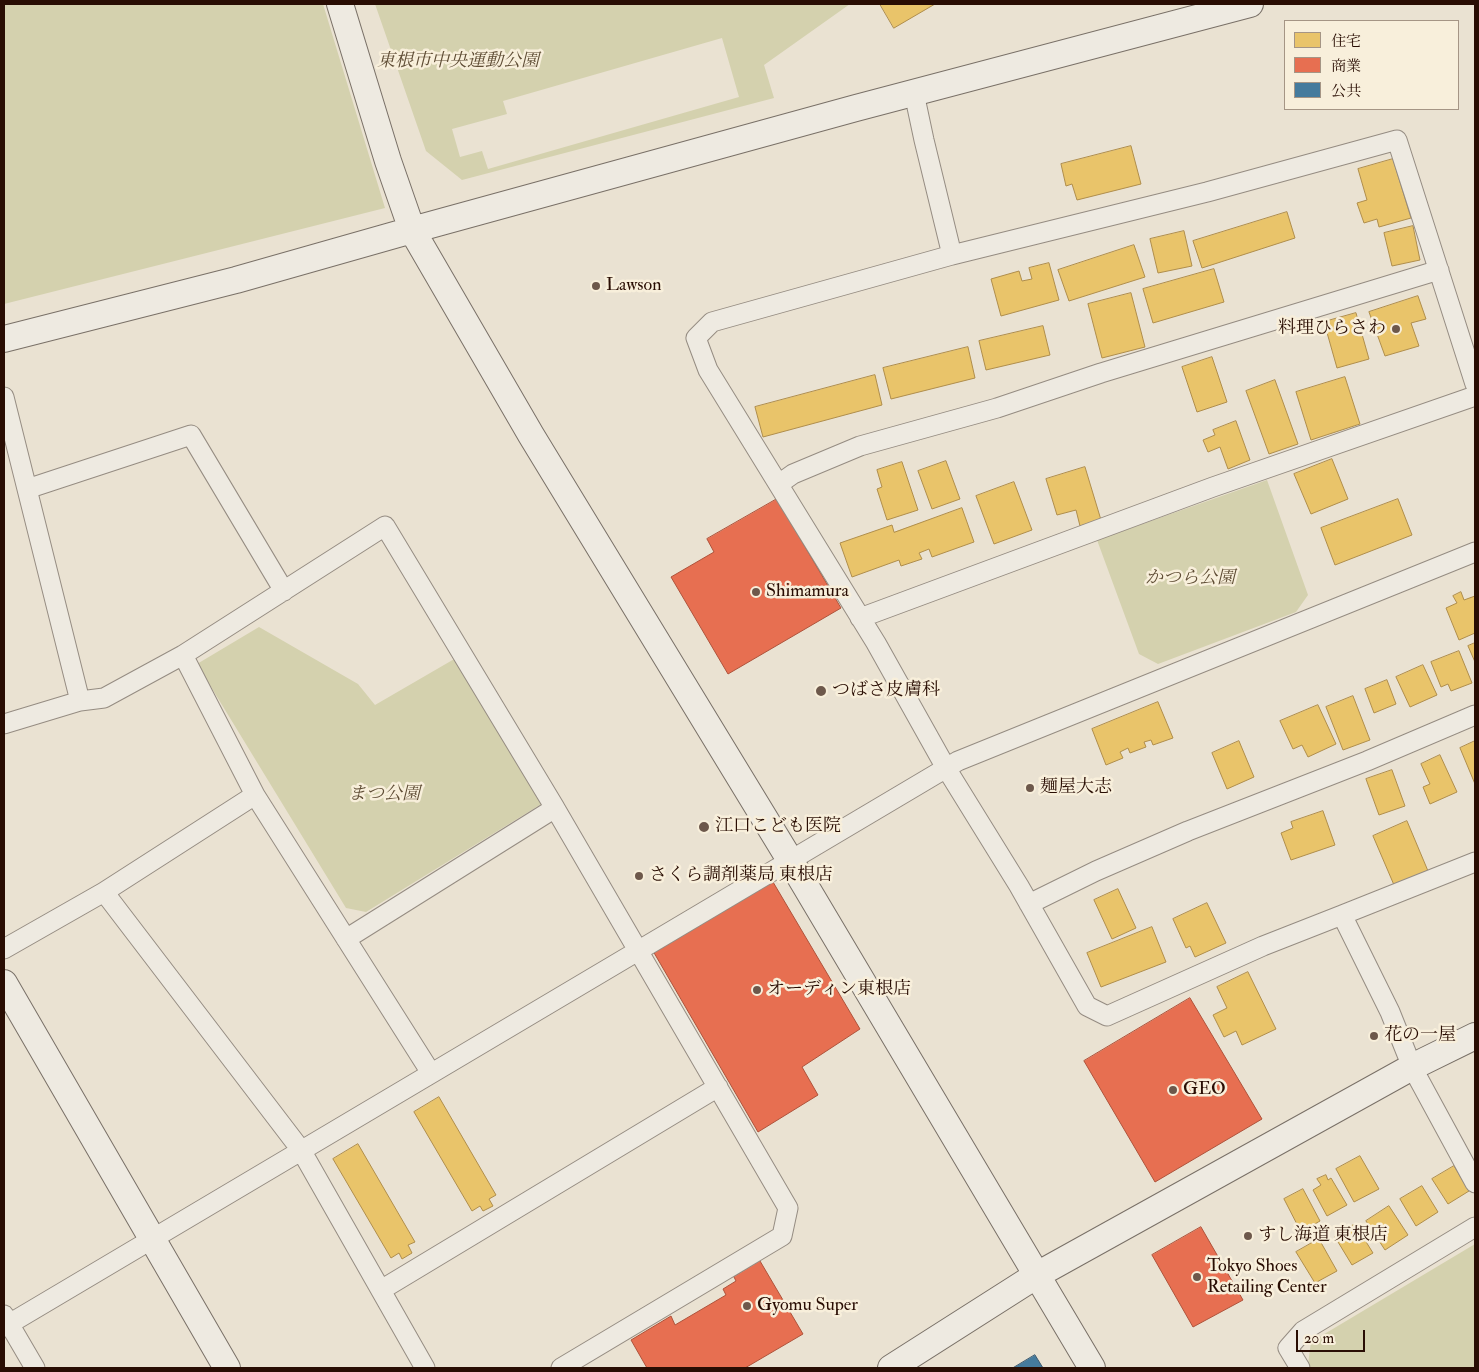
<!DOCTYPE html>
<meta charset="utf-8">
<style>
body{margin:0}
#map{position:relative;width:1479px;height:1372px;overflow:hidden;background:#eae2d2;font-family:"IM FELL Double Pica","Noto Serif JP",serif}
canvas{display:block}
.frame{position:absolute;inset:0;border:5px solid #290d03;pointer-events:none}
.legend{position:absolute;left:1284px;top:20px;width:175px;height:90px;box-sizing:border-box;background:#f8efdb;border:1px solid #a59585;margin:0;padding:6px 9px;list-style:none;font-size:15px;color:#290d03}
.legend li{display:flex;align-items:center;gap:10px;height:25px}
.legend b{width:25px;border:1px solid #a59585}
.scale{position:absolute;left:1296px;top:1330px;width:69px;height:22px;box-sizing:border-box;border:2px solid #290d03;border-top:0;padding-left:6px;font-size:15px;line-height:18px;white-space:nowrap;color:#290d03;-webkit-text-stroke:4px #f8efdb;paint-order:stroke}
</style>
<div id="map">
<canvas width="1479" height="1372"></canvas>
<div class="frame"></div>
<ul class="legend">
<li><b style="height:14px;background:#e9c46a"></b>住宅</li>
<li><b style="height:14px;background:#e76f51"></b>商業</li>
<li><b style="height:14px;background:#457b9d"></b>公共</li>
</ul>
<div class="scale">20 m</div>
</div>
<script>
const c = document.querySelector('canvas').getContext('2d');
c.lineJoin = 'round';
function paint(path, color) {
  c.fillStyle = color;
  c.fill(path, 'evenodd');
}
function strokePath(path, color, width, dash) {
  c.strokeStyle = color;
  c.lineWidth = width;
  c.lineCap = dash ? 'butt' : 'round';
  c.setLineDash(dash || []);
  c.stroke(path);
}
function write(font, color, halo, rows, align = 'center') {
  c.font = font + ' "IM FELL Double Pica","Noto Serif JP",serif';
  c.lineWidth = 5;
  c.setLineDash([]);
  c.textBaseline = 'middle';
  c.strokeStyle = halo;
  c.fillStyle = color;
  for (const [text, x, y, turn = 0] of rows) {
    c.save();
    c.translate(x, y);
    c.rotate((+turn || 0) * Math.PI / 180);
    c.textAlign = isNaN(turn) ? turn : align;
    if (halo) c.strokeText(text, 0, 0);
    c.fillText(text, 0, 0);
    c.restore();
  }
}
const green = new Path2D(`
 M 4,4 L 323,4 L 385,208 L 4,304 Z
 M 375,4 L 850,4 L 764,65 L 774,98 L 462,180 L 426,151 ZM 722,38 L 739,97 L 488,169 L 482,151 L 460,157 L 452,129 L 507,114 L 503,101 Z
 M 1267,480 L 1308,595 L 1296,612 L 1158,664 L 1139,654 L 1097,540 Z
 M 259,627 L 358,684 L 375,705 L 456,658 L 543,803 L 366,912 L 346,908 L 197,664 Z
 M 1475,1244 L 1475,1368 L 1311,1368 L 1308,1364 L 1311,1342 Z`);
const homes = new Path2D(`
 M 880,4 L 935,4 L 894,28 Z
 M 1131,146 L 1141,184 L 1077,200 L 1072,184 L 1066,186 L 1061,164 Z
 M 1393,159 L 1411,218 L 1379,227 L 1377,219 L 1364,223 L 1357,203 L 1367,200 L 1358,169 Z
 M 1287,212 L 1295,238 L 1202,268 L 1193,241 Z
 M 1413,226 L 1420,260 L 1392,266 L 1384,233 Z
 M 1184,231 L 1192,266 L 1158,273 L 1150,239 Z
 M 1134,245 L 1145,277 L 1069,301 L 1058,270 Z
 M 1049,263 L 1059,300 L 1001,316 L 991,279 L 1019,271 L 1022,281 L 1032,279 L 1029,268 Z
 M 1214,269 L 1224,302 L 1153,323 L 1143,289 Z
 M 1131,293 L 1145,347 L 1102,358 L 1088,304 Z
 M 1418,296 L 1426,319 L 1411,323 L 1419,346 L 1385,356 L 1369,312 Z
 M 1356,313 L 1369,359 L 1337,368 L 1324,322 Z
 M 1043,326 L 1050,355 L 986,370 L 979,341 Z
 M 968,347 L 975,378 L 891,399 L 883,368 Z
 M 1212,357 L 1227,402 L 1197,412 L 1182,367 Z
 M 875,375 L 882,405 L 763,437 L 755,407 Z
 M 1345,377 L 1360,424 L 1311,440 L 1296,392 Z
 M 1275,380 L 1298,444 L 1269,454 L 1246,391 Z
 M 1236,421 L 1250,460 L 1228,469 L 1220,447 L 1208,452 L 1203,440 L 1215,435 L 1213,430 Z
 M 1332,459 L 1348,499 L 1311,514 L 1294,474 Z
 M 946,461 L 960,499 L 932,509 L 918,471 Z
 M 902,462 L 918,510 L 887,520 L 877,489 L 882,487 L 877,470 Z
 M 1085,467 L 1101,520 L 1080,526 L 1076,510 L 1057,515 L 1046,479 Z
 M 1014,482 L 1032,530 L 994,544 L 976,496 Z
 M 1398,499 L 1412,535 L 1335,565 L 1321,528 Z
 M 962,508 L 974,542 L 932,557 L 929,549 L 919,553 L 922,559 L 901,566 L 899,560 L 852,577 L 840,543 L 892,525 L 894,532 Z
 M 1461,592 L 1464,600 L 1475,596 L 1475,633 L 1459,640 L 1446,608 L 1457,603 L 1453,596 Z
 M 1475,643 L 1475,662 L 1468,646 Z
 M 1459,651 L 1472,683 L 1451,691 L 1448,684 L 1441,687 L 1431,662 Z
 M 1423,665 L 1437,695 L 1410,707 L 1396,677 Z
 M 1387,680 L 1396,704 L 1374,713 L 1365,689 Z
 M 1353,696 L 1370,740 L 1343,750 L 1326,707 Z
 M 1158,702 L 1173,738 L 1153,745 L 1151,740 L 1144,742 L 1146,747 L 1130,753 L 1128,748 L 1120,752 L 1123,758 L 1106,765 L 1092,729 Z
 M 1318,705 L 1336,744 L 1308,757 L 1302,745 L 1293,749 L 1280,721 Z
 M 1239,741 L 1254,777 L 1227,789 L 1212,753 Z
 M 1475,741 L 1475,784 L 1460,748 Z
 M 1440,755 L 1457,792 L 1430,804 L 1423,787 L 1430,784 L 1421,764 Z
 M 1392,770 L 1405,806 L 1379,815 L 1366,779 Z
 M 1323,811 L 1335,845 L 1291,860 L 1281,833 L 1293,828 L 1291,822 Z
 M 1407,821 L 1428,871 L 1394,885 L 1373,836 Z
 M 1118,889 L 1136,928 L 1112,939 L 1094,900 Z
 M 1207,903 L 1226,943 L 1195,957 L 1190,946 L 1186,948 L 1173,919 Z
 M 1152,927 L 1166,962 L 1101,987 L 1087,953 Z
 M 1248,972 L 1276,1029 L 1242,1045 L 1236,1031 L 1224,1037 L 1213,1015 L 1227,1008 L 1217,987 Z
 M 439,1097 L 496,1195 L 489,1199 L 493,1206 L 483,1211 L 480,1206 L 472,1211 L 414,1112 Z
 M 358,1144 L 415,1242 L 408,1245 L 412,1253 L 402,1259 L 399,1253 L 391,1258 L 333,1159 Z
 M 1360,1156 L 1379,1189 L 1354,1202 L 1336,1169 Z
 M 1454,1166 L 1469,1191 L 1448,1204 L 1432,1179 Z
 M 1326,1175 L 1328,1180 L 1331,1178 L 1347,1205 L 1327,1216 L 1313,1190 L 1321,1185 L 1317,1179 Z
 M 1422,1186 L 1438,1212 L 1416,1226 L 1400,1199 Z
 M 1303,1189 L 1320,1221 L 1301,1232 L 1284,1199 Z
 M 1389,1206 L 1408,1235 L 1385,1250 L 1366,1221 Z
 M 1355,1224 L 1373,1253 L 1352,1265 L 1335,1237 Z
 M 1319,1239 L 1337,1271 L 1315,1283 L 1296,1252 Z`);
const shops = new Path2D(`
 M 777,499 L 841,608 L 728,674 L 671,577 L 714,552 L 707,539 Z
 M 773,882 L 860,1029 L 802,1067 L 818,1095 L 758,1132 L 653,951 Z
 M 1190,998 L 1262,1119 L 1155,1182 L 1084,1061 Z
 M 1201,1227 L 1243,1300 L 1193,1327 L 1152,1255 Z
 M 760,1261 L 803,1334 L 745,1368 L 647,1368 L 631,1340 L 671,1316 L 675,1325 L 726,1295 L 723,1289 L 736,1281 L 734,1277 Z`);
const public = new Path2D(`
 M 1035,1355 L 1043,1368 L 1013,1368 Z`);
const street = new Path2D(`
 M 914,93 L 924,140 L 952,255
 M 1475,384 L 1397,140 L 1207,192 L 952,255 L 712,322 L 696,338 L 708,370 L 876,643 L 946,768 L 1019,886 L 1087,1006 L 1107,1016 L 1263,946 L 1342,915 L 1390,1012 L 1412,1067 L 1475,1183
 M 4,397 L 80,701 L 4,724
 M 779,484 L 793,474 L 860,446 L 997,408 L 1101,373 L 1439,270
 M 27,489 L 191,435 L 284,591
 M 860,618 L 1213,487 L 1475,396
 M 80,701 L 104,698 L 183,655
 M 255,795 L 183,655 L 385,526 L 555,808 L 346,939
 M 555,808 L 788,1208 L 782,1236 L 561,1368
 M 104,892 L 255,795 L 431,1073
 M 1029,904 L 1096,871 L 1188,831 L 1367,761 L 1475,715
 M 1342,915 L 1475,862
 M 4,949 L 104,892 L 301,1150 L 425,1368
 M 381,1290 L 718,1087
 M 4,1315 L 35,1368
 M 4,1327 L 958,761 L 1475,552
 M 1300,1368 L 1288,1348 L 1303,1331 L 1475,1227`);
const secondary = new Path2D(`
 M 340,4 L 388,161 L 412,230 L 531,435 L 790,860 L 1092,1368
 M 4,339 L 236,280 L 412,230 L 856,108 L 1250,4
 M 4,983 L 227,1368
 M 891,1368 L 1037,1275 L 1412,1067 L 1475,1036`);
const markers = [
 [596,286,5,"#6d584b"],
 [1396,329,5,"#6d584b"],
 [756,592,5,"#6d584b"],
 [821,691,6,"#6d584b"],
 [1030,788,5,"#6d584b"],
 [704,827,6,"#6d584b"],
 [639,876,5,"#6d584b"],
 [757,990,5,"#6d584b"],
 [1374,1036,5,"#6d584b"],
 [1173,1090,5,"#6d584b"],
 [1248,1236,5,"#6d584b"],
 [1197,1277,5,"#6d584b"],
 [747,1306,5,"#6d584b"]
];
const parkNames = [
 ["東根市中央運動公園",458,62],
 ["かつら公園",1190,579],
 ["まつ公園",384,795]
];
const poiNames = [
 ["Lawson",606,286],
 ["料理ひらさわ",1386,329,"right"],
 ["Shimamura",766,592],
 ["つばさ皮膚科",832,691],
 ["麺屋大志",1040,788],
 ["江口こども医院",715,827],
 ["さくら調剤薬局 東根店",649,876],
 ["オーディン東根店",767,990],
 ["花の一屋",1384,1036],
 ["GEO",1183,1090],
 ["すし海道 東根店",1258,1236],
 ["Tokyo Shoes",1207,1267],
 ["Retailing Center",1207,1288],
 ["Gyomu Super",757,1306]
];
paint(green, '#d4d1ae');
paint(homes, '#e9c46a');
strokePath(homes, '#af8d4b', 1);
paint(shops, '#e76f51');
strokePath(shops, '#ae523a', 1);
paint(public, '#457b9d');
strokePath(public, '#3d5a6f', 1);
strokePath(street, '#958c82', 21);
strokePath(secondary, '#797067', 28);
strokePath(street, '#eeeae1', 19);
strokePath(secondary, '#eeeae1', 26);
for (const [x, y, r, color] of markers) {
  const dot = new Path2D();
  dot.arc(x, y, r, 0, 2 * Math.PI);
  c.fillStyle = color;
  c.fill(dot);
  strokePath(dot, '#f8efdb', 2);
}
write('italic 18px', '#5f4d35', '#f8efdb', parkNames);
write('18px', '#290d03', '#f8efdb', poiNames, 'left');
</script>
